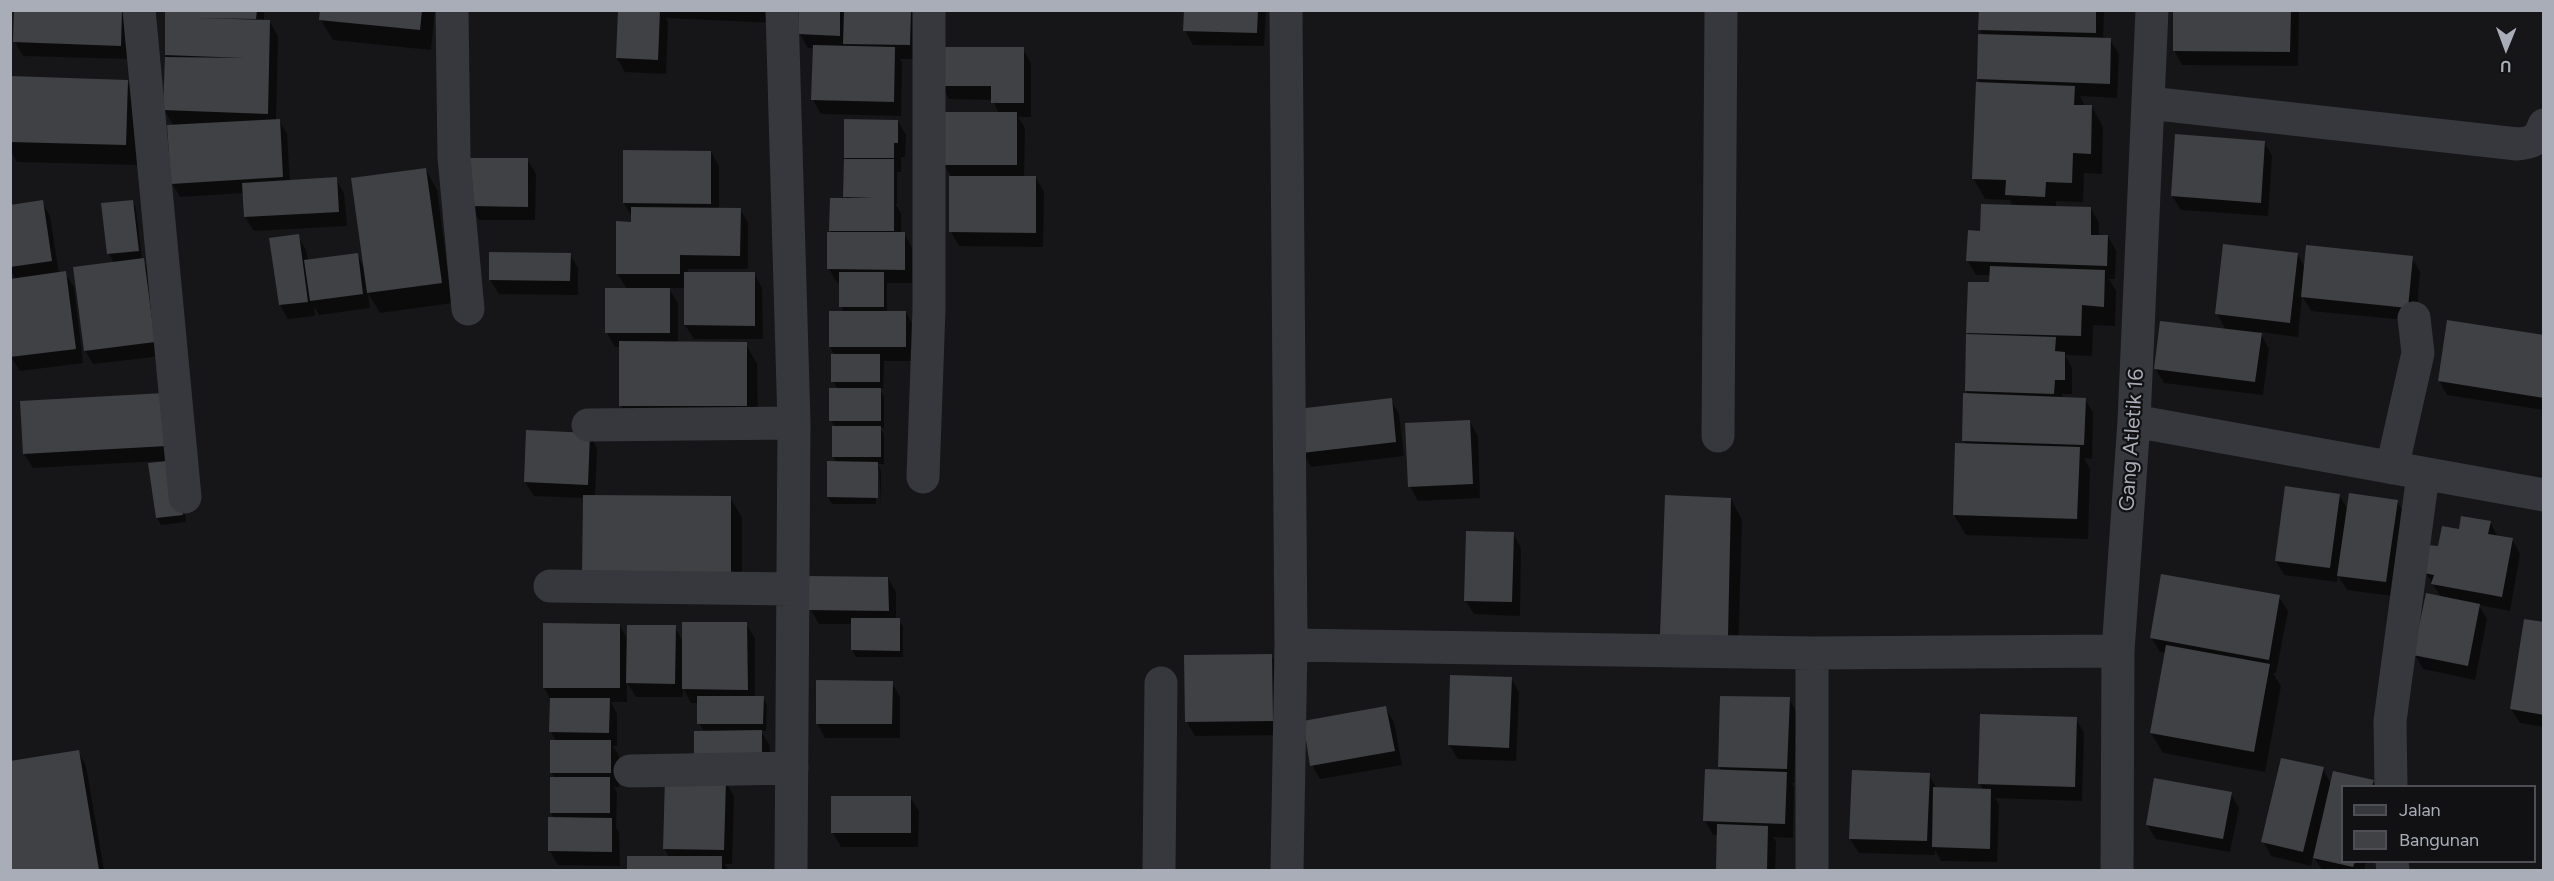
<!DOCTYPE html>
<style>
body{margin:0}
#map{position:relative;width:2554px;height:881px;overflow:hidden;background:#161618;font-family:Figtree,sans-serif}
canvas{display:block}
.frame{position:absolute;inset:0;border:12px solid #a8adb8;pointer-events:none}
.legend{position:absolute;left:2341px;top:785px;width:195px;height:78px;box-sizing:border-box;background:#111113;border:2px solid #4d4f55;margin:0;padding:8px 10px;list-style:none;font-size:18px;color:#a8adb8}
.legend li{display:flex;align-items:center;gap:12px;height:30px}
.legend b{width:30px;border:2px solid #4d4f55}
.north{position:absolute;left:2476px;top:18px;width:60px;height:60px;-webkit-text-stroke:4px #111113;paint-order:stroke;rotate:181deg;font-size:16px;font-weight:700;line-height:24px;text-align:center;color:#a8adb8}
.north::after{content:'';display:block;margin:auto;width:21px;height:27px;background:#a8adb8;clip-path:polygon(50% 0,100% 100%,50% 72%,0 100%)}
</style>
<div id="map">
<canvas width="2554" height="881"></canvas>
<div class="frame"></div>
<ul class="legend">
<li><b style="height:8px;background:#37383d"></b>Jalan</li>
<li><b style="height:16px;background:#404145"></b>Bangunan</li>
</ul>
<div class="north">U</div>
</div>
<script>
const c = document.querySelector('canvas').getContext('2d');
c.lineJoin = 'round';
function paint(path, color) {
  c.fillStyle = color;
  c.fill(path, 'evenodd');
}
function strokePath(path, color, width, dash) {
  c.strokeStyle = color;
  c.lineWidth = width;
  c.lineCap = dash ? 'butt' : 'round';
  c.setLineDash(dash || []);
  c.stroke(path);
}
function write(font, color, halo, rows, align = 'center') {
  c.font = font + ' Figtree,sans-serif';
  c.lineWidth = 4.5;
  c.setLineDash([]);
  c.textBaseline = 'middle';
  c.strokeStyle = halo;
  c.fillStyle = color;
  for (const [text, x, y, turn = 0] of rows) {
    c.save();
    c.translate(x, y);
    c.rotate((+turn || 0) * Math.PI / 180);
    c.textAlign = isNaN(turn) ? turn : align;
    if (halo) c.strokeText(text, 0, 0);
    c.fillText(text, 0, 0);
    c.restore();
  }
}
const shadow = new Path2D(`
 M 16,10 L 129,10 L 128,59 L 23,56 L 15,42 Z
 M 167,10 L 264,10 L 264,22 L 270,22 L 278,36 L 276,120 L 279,120 L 287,134 L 290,182 L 336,179 L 344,193 L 347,226 L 254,231 L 245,217 L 244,193 L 180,197 L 172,183 L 174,126 L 164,110 Z
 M 322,10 L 435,10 L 431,50 L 333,40 L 321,20 Z
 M 619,10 L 774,10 L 773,23 L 666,18 L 668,22 L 666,74 L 625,72 L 617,58 Z
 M 801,10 L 918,10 L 917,59 L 900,59 L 902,63 L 901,116 L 821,114 L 813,100 L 814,48 L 808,48 L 800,34 Z
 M 1186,10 L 1266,10 L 1264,46 L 1193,45 L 1185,30 Z
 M 1980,10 L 2104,10 L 2103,40 L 2110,40 L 2119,54 L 2117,98 L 2080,96 L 2085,106 L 2092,107 L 2103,127 L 2102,174 L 2084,173 L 2083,202 L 2056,201 L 2056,208 L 2091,209 L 2099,223 L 2099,236 L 2108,236 L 2116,251 L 2115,279 L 2109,279 L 2116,291 L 2115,326 L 2093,325 L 2092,356 L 2065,355 L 2072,368 L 2072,394 L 2062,394 L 2062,398 L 2085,399 L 2093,413 L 2092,459 L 2084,458 L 2090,469 L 2088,539 L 1966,535 L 1954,515 L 1966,445 L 1963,440 L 1969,395 L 1966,391 L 1968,332 L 1991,284 L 1991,275 L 1976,275 L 1968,261 L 1982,232 L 2013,207 L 2010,200 L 1985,199 L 1973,178 L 1981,84 L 1978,79 L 1983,36 L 1980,29 Z
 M 2174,10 L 2299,10 L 2298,66 L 2182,65 L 2174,50 Z
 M 1023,49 L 1031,63 L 1031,117 L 1018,117 L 1025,128 L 1024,178 L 1036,178 L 1044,192 L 1043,247 L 959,246 L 951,232 L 951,176 L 944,165 L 999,114 L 993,100 L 949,99 L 941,85 Z
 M 10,78 L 127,81 L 138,102 L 137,165 L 17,162 L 10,150 Z
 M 898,121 L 906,135 L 905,157 L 901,157 L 901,172 L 897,172 L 897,204 L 895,204 L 901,213 L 901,233 L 904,233 L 912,248 L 912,283 L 887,283 L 887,312 L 906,312 L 914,327 L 914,361 L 884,361 L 883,389 L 880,389 L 884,397 L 884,428 L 880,428 L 884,434 L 884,464 L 877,464 L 881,471 L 881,504 L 879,469 L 876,469 L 876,504 L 832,504 L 828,497 L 828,463 L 837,463 L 834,457 L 835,427 L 831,420 L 838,390 L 833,381 L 835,356 L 830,347 L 844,312 L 841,306 L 841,283 L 837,283 L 829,269 L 831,230 L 846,199 L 845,157 Z
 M 2264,142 L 2272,156 L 2268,216 L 2181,210 L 2172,196 Z
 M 711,152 L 719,166 L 719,209 L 740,209 L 748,223 L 748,269 L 688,269 L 687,274 L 754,273 L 762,288 L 763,339 L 694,339 L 685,325 L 685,288 L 669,288 L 678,304 L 678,343 L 746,344 L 757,364 L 758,426 L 632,426 L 621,406 L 621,347 L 615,347 L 607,333 L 627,289 L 617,273 L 632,223 L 632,217 L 624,203 Z
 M 527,159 L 536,174 L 535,220 L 479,220 L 471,206 Z
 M 426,170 L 437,190 L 452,303 L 380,313 L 368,293 L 370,308 L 319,315 L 314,306 L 315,316 L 288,319 L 280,305 L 298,236 L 306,250 L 308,261 L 357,255 L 365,269 Z
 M 132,201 L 136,208 L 142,259 L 151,274 L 162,356 L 93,364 L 85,350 L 114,263 L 109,254 Z
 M 42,202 L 50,216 L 59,274 L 65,273 L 74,287 L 83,363 L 20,371 L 11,357 L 16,279 L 10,270 L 10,206 Z
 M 491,253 L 570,254 L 578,268 L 578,295 L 499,294 L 490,280 Z
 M 2297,254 L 2305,268 L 2412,258 L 2420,272 L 2416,321 L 2311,311 L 2302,296 L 2298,337 L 2260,332 L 2269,349 L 2263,395 L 2164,383 L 2155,368 L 2226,330 L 2217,314 Z
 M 2544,337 L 2544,410 L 2447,395 L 2439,380 Z
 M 163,395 L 179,468 L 186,522 L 161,525 L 157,518 L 150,465 L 159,463 L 159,461 L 33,468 L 24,454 Z
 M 1391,400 L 1399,414 L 1404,456 L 1311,467 L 1303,452 Z
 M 1470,422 L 1478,436 L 1480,498 L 1418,501 L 1410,486 Z
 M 589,434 L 597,448 L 595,496 L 730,497 L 742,518 L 742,596 L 584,498 L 534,496 L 525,482 Z
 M 2339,495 L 2348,510 L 2397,501 L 2405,515 L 2393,596 L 2347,590 L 2338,576 L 2337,582 L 2284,575 L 2276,561 Z
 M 1731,499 L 1742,520 L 1738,657 L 1674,655 Z
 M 2490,522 L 2498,537 L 2512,539 L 2520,554 L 2510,611 L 2479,605 L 2487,619 L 2475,680 L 2423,669 L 2415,655 L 2441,597 L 2425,572 L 2439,548 L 2460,530 Z
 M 1513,533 L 1521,548 L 1520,616 L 1474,614 L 1465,600 Z
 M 888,578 L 896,592 L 896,619 L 903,626 L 903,657 L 856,657 L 852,650 L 853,624 L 819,624 L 811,610 Z
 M 2279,597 L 2288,611 L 2276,673 L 2273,673 L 2281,686 L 2265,772 L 2163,753 L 2151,733 L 2166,653 L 2160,652 L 2151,637 Z
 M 746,624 L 755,638 L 755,698 L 763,698 L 767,705 L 766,731 L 761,731 L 770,746 L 770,776 L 704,732 L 699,723 L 699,703 L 691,703 L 683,688 L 683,697 L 636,697 L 627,682 L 627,702 L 611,702 L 617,714 L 617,746 L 613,746 L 619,756 L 619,787 L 614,787 L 617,793 L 616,827 L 619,833 L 620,866 L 558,865 L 550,851 L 555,819 L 551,813 L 555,778 L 551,772 L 556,741 L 551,732 L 551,700 L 544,688 L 620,626 L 628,640 L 675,627 L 683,642 Z
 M 2544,624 L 2544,727 L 2520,723 L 2511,709 Z
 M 1271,655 L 1280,669 L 1280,735 L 1195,736 L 1187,722 L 1186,656 Z
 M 1511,678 L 1519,692 L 1516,761 L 1458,759 L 1449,745 Z
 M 892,683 L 900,697 L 900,738 L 825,738 L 817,723 Z
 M 1789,699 L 1797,713 L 1794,783 L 1792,783 L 1794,788 L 1793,838 L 1773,837 L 1776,842 L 1775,870 L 1717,870 L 1718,835 L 1713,835 L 1705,821 L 1722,771 L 1719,767 Z
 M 1385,707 L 1394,722 L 1402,765 L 1320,779 L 1312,765 Z
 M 2076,719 L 2084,733 L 2082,801 L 1995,798 L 1999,805 L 1997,862 L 1941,861 L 1935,850 L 1935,855 L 1859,853 L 1850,839 L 1929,775 L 1937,789 L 1983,790 L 1980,784 Z
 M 78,751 L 86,766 L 104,870 L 14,870 L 10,852 L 10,763 Z
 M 2323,769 L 2331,784 L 2373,781 L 2376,786 L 2342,786 L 2342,862 L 2366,862 L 2364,870 L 2322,870 L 2313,856 L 2311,866 L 2271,856 L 2263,841 Z
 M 725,781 L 734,796 L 732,864 L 725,864 L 729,870 L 628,870 L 628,857 L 669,857 L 664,848 Z
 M 2231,794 L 2239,808 L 2230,852 L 2156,839 L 2147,825 Z
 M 910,797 L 919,811 L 918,847 L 841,847 L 833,833 Z`);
const building = new Path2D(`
 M 14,10 L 122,10 L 121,46 L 13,42 Z
 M 165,10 L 257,10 L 256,19 L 195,18 L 270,20 L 268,114 L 163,110 L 165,57 L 245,58 L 165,55 Z
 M 320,10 L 422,10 L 420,30 L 319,20 Z
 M 618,10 L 660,10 L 658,60 L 616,58 Z
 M 799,10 L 840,10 L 840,36 L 798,34 Z
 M 844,10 L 911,10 L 910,45 L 843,44 Z
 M 1184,10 L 1258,10 L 1257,33 L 1183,31 Z
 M 1979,10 L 2096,10 L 2096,33 L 1978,30 Z
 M 2173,10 L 2291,10 L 2290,52 L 2173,51 Z
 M 1978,34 L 2111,38 L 2110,84 L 1977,79 Z
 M 813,45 L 895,47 L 894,102 L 811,100 Z
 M 939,47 L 1024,47 L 1024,103 L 991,103 L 991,86 L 939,86 Z
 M 10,76 L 128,80 L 126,145 L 10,142 Z
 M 1976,82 L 2075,86 L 2074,105 L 2092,105 L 2091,154 L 2073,153 L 2072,183 L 2046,182 L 2045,197 L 2005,195 L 2006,180 L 1972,179 Z
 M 943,112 L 1017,112 L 1017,165 L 943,165 Z
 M 280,119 L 283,177 L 171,184 L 167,125 Z
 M 844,119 L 898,120 L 898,143 L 894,143 L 894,158 L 844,158 Z
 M 2175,134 L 2265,141 L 2261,203 L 2171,196 Z
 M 623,150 L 711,151 L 711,204 L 623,203 Z
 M 469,158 L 528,158 L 528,207 L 469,206 Z
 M 844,159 L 894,159 L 894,231 L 829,231 L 830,198 L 874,198 L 843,197 Z
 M 426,168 L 442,283 L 367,293 L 351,178 Z
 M 949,176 L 1036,176 L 1036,233 L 949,232 Z
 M 337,177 L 339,212 L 244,217 L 242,183 Z
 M 43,200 L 52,261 L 10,267 L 10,205 Z
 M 133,200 L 139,251 L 107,254 L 101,203 Z
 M 1981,204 L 2091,207 L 2091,235 L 2108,235 L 2107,266 L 1966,261 L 1968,230 L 1980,231 Z
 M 631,207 L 741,208 L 740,256 L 680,255 L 680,274 L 616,274 L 616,221 L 631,222 Z
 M 827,232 L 905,232 L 905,270 L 827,269 Z
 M 299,234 L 308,302 L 279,305 L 269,238 Z
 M 2223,244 L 2298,253 L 2290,323 L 2215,314 Z
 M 2306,245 L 2413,256 L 2408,308 L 2301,297 Z
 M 489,252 L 571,253 L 570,281 L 489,280 Z
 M 358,253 L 363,294 L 310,301 L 304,260 Z
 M 144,258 L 155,342 L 84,351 L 73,267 Z
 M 1990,266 L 2105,270 L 2104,307 L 2082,305 L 2081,336 L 1966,333 L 1968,282 L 1989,282 Z
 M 66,271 L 76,349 L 10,357 L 10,279 Z
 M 684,272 L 755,272 L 755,326 L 684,325 Z
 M 839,272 L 884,272 L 884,307 L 839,307 Z
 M 605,288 L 670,288 L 670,333 L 605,333 Z
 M 829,311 L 906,311 L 906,347 L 829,347 Z
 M 2447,320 L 2544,335 L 2544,398 L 2438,381 Z
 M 2160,321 L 2262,333 L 2255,382 L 2154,369 Z
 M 1966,334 L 2056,337 L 2055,351 L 2065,352 L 2065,380 L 2055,380 L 2054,394 L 1965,391 Z
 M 619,341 L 747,342 L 747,406 L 619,406 Z
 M 831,354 L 880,354 L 880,382 L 831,382 Z
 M 829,388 L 881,388 L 881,421 L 829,421 Z
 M 164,393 L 167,446 L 23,454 L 20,401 Z
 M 1963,393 L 2086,398 L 2084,445 L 1962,441 Z
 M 1392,398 L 1396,442 L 1302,453 L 1297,409 Z
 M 1470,420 L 1473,484 L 1408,487 L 1405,423 Z
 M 832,426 L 881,426 L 881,457 L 832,457 Z
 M 526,430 L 590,433 L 588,485 L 524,482 Z
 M 1955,443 L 2080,447 L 2077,519 L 1953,515 Z
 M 176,460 L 183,515 L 156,518 L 148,463 Z
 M 827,461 L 878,462 L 878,498 L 827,497 Z
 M 2285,486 L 2340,494 L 2330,568 L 2275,561 Z
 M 2349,493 L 2398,500 L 2386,582 L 2337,576 Z
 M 583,495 L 731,496 L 731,577 L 582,576 Z
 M 1665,495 L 1731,498 L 1728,637 L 1660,635 Z
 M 2461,516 L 2491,521 L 2488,534 L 2513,538 L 2502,597 L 2431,584 L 2434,575 L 2424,573 L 2428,545 L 2438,546 L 2442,526 L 2459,529 Z
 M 1466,531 L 1514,532 L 1512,602 L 1464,601 Z
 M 2161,574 L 2280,595 L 2269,660 L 2150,638 Z
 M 809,576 L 888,577 L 889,611 L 809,610 Z
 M 2426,593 L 2480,604 L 2468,666 L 2413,655 Z
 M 851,618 L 900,618 L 900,651 L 851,650 Z
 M 2524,619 L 2544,622 L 2544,715 L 2510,709 Z
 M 682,622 L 747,622 L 748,690 L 682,689 Z
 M 543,623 L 620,624 L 620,688 L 543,688 Z
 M 627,625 L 676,625 L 675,684 L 626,683 Z
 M 2166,645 L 2270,664 L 2254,752 L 2150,733 Z
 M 1272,654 L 1273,721 L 1185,722 L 1184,655 Z
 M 1450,675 L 1512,677 L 1509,748 L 1448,745 Z
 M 816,680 L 893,681 L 892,724 L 816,724 Z
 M 697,696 L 764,696 L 763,724 L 697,724 Z
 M 1720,696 L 1790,697 L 1787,769 L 1718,767 Z
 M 550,698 L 610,698 L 609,733 L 549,732 Z
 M 1386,706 L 1395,751 L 1310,766 L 1303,721 Z
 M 1980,714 L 2077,717 L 2075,787 L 1978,784 Z
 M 762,730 L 762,762 L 694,763 L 694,731 Z
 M 550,740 L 611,740 L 611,773 L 550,773 Z
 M 79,750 L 99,870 L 12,870 L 10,761 Z
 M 2281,758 L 2324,767 L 2303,852 L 2261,842 Z
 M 1705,769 L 1787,772 L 1785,824 L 1703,821 Z
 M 1852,770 L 1930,773 L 1927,841 L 1849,839 Z
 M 2333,771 L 2374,780 L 2372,786 L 2342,786 L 2342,862 L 2355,862 L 2353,867 L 2313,858 Z
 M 550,777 L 610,777 L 610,813 L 550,813 Z
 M 665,778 L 726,780 L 724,850 L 663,849 Z
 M 2154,778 L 2232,792 L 2223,839 L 2146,825 Z
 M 1933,787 L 1991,789 L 1990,849 L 1932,847 Z
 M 831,796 L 911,796 L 911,833 L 831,833 Z
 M 548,817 L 612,818 L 612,852 L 548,851 Z
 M 1717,824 L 1768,826 L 1767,870 L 1716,870 Z
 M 627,856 L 722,856 L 722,870 L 627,870 Z`);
const minor = new Path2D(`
 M 139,10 L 185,497
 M 452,10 L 454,157 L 468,309
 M 782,10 L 794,423 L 791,870
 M 1286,10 L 1291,645 L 1287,870
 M 2149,103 L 2517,144 C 2532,143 2539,140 2544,125
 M 2134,421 L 2544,495
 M 588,425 L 794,423
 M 1718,436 L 1721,10
 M 2392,468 L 2418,353 L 2414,318
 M 923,477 L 929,309 L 929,10
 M 550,586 L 793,589
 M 1291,645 L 1812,653 L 2118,651
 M 630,771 L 792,768
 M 2391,786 L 2390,721 L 2423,475
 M 2392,862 L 2393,870
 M 1159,870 L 1161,683
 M 1812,870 L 1812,653
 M 2117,870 L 2118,651 L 2134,421 L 2152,10`);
const streetNames = [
 ["Gang Atletik 16",2132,440,-86]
];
paint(shadow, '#0007');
paint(building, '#404145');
strokePath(minor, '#37383d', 33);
write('21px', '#a8adb8', '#111113', streetNames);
</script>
